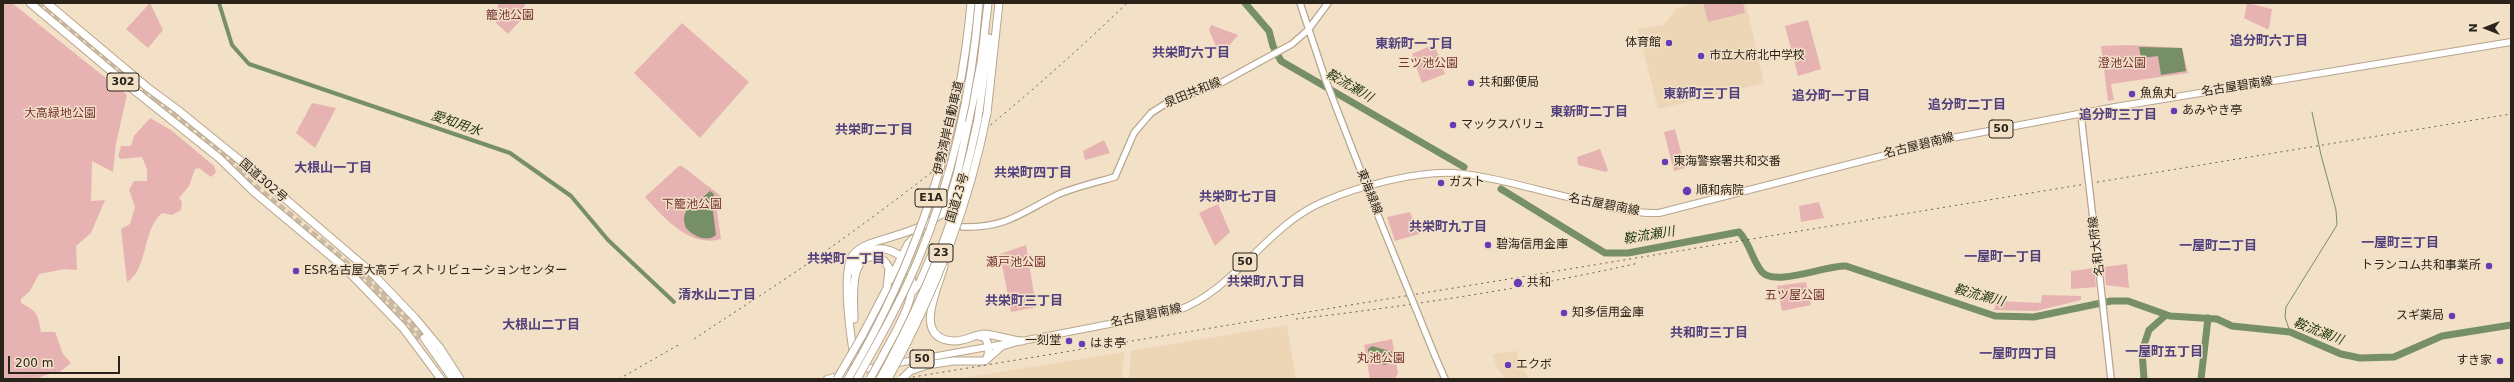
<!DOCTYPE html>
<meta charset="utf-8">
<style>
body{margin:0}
#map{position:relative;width:2514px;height:382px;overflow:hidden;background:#f2e0c7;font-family:"DejaVu Sans",sans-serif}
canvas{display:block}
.frame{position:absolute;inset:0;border:4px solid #2a231a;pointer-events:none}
.north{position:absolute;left:2466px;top:8px;width:40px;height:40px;-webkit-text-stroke:3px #f2e0c7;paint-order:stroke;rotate:270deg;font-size:11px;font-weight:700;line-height:16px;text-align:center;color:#2a231a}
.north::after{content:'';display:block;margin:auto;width:14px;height:18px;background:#2a231a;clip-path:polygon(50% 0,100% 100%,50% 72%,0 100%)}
.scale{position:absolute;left:8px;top:356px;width:112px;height:18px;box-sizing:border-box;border:2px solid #2a231a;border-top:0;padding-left:5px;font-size:12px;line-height:14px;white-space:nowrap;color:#2a231a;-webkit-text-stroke:3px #f2e0c7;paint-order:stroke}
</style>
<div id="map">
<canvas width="2514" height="382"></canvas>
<div class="frame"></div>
<div class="north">N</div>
<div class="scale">200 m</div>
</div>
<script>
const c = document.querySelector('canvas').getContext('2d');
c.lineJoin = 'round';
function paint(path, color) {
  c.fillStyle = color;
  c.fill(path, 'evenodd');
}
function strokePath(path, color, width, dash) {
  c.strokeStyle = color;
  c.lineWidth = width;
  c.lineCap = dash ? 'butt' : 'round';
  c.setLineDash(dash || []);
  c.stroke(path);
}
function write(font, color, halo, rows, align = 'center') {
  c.font = font + ' "DejaVu Sans","Noto Sans JP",sans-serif';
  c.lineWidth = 3;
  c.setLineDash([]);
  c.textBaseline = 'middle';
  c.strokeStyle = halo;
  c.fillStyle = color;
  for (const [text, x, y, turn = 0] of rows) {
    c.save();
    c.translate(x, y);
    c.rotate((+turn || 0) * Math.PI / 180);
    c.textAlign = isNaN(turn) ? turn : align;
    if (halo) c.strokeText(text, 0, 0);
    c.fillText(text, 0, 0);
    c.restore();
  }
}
const built = new Path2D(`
 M 1696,3 L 1746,3 L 1764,83 L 1658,109 L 1638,29 L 1663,25 L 1677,8 Z
 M 1287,325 L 1296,379 L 1129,379 L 1131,351 Z
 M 1517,351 L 1520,364 L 1528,377 L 1526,379 L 1506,379 L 1496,366 L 1493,354 Z
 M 1124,352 L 1122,379 L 957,379 Z`);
const green = new Path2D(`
 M 3,3 L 12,3 L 127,95 L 116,143 L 113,172 L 92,161 L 91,201 L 105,200 L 91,233 L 76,246 L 77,270 L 65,269 L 39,274 L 30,291 L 21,299 L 21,303 C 37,311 38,314 41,332 L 55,332 L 63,354 L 71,363 L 57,374 L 53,372 L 36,379 L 3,379 Z
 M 150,3 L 163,30 L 148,48 L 126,29 Z
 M 498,3 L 525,3 L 522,19 L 508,34 L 496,23 Z
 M 1703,3 L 1743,3 L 1745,13 L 1708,22 Z
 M 2247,3 L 2272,9 L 2269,28 L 2267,29 L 2244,18 Z
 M 1808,20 L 1821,69 L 1798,76 L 1785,26 Z
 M 682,23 L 749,82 L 700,138 L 634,73 Z
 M 1211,25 L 1238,35 L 1229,46 L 1218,51 L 1209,30 Z
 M 1432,45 L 1435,46 L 1445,74 L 1422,83 L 1412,54 Z
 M 2128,45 L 2182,48 L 2188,73 L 2111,84 L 2114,100 L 2108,101 L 2101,46 Z
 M 312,103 L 336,108 L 315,148 L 296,133 Z
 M 150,118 L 171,130 L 214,166 L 216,172 L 211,177 L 199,168 L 195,169 L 189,186 L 179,198 L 182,202 L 181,210 L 172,215 L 162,213 C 142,230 148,270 127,282 L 121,229 L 130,224 L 135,207 L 129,190 L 134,181 L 147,181 L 147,169 L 142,157 L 121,159 L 118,157 L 121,146 L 131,146 L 134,136 Z
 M 1675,129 L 1685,168 L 1674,171 L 1664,132 Z
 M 1104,140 L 1110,153 L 1085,160 L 1083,151 Z
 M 1600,149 L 1608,170 L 1606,172 L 1578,165 L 1577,157 Z
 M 679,166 L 682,166 L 721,196 L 717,212 L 721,239 C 690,248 664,218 645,197 Z
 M 1819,202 L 1824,218 L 1801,222 L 1799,206 Z
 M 1218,204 L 1230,232 L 1215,246 L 1199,213 Z
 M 1410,212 L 1419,234 L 1395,241 L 1387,217 Z
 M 1026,245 L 1036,307 L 1011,312 L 1000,254 Z
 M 2127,264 L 2129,288 L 2106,285 L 2104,267 Z
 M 2094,268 L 2096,287 L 2071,289 L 2071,271 Z
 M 1806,282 L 1811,305 L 1782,311 L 1777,286 Z
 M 2042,295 L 2081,296 L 2081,300 L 2036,311 L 1994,310 L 1996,301 L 2041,303 Z
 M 1392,339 L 1398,373 L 1395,379 L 1370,379 L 1364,345 Z`);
const water = new Path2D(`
 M 2139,47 L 2182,48 L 2186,71 L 2161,75 L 2158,56 L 2141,58 Z
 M 710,191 L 714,194 L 712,204 L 716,235 C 707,243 693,236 686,228 C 678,207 697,204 710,191 Z
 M 1372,346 L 1393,352 L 1386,365 L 1370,362 L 1368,349 Z`);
const stream = new Path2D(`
 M 2290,332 L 2285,317 L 2286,307 L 2337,225 L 2336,210 L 2321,155 L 2312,112`);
const canal = new Path2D(`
 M 219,3 L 232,45 L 249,64 L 510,153 L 571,196 L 608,240 L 674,302`);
const river = new Path2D(`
 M 1245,3 L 1269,31 L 1273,46 L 1281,61 L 1464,167
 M 1501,189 L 1605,253 L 1628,253 L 1739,232 C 1750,243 1752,260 1762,272 C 1775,287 1826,265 1846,266 L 1995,316 L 2034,317 L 2111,301 L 2128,301 L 2170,316 L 2217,319 L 2232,326 L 2290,332 L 2341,354 L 2360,358 L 2394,357 L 2442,336 L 2511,325
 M 2144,379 L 2142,351 L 2149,330 L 2166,315
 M 2201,379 L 2208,318`);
const highwayTunnel = new Path2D(`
 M 37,3 L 154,102
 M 157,98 L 246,174
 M 238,173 C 301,225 368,275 418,340
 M 360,269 L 396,305 L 424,338`);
const secondary = new Path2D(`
 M 1300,3 L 1326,81 L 1377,213
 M 2081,114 L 2084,142
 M 963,227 C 1007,228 1022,212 1059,194 C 1076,187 1097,182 1115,177 L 1134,133 L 1151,113 L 1170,101 L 1219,84 L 1292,44 L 1308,30 L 1328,3
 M 2099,270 L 2111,379
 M 1435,356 L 1445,379`);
const primary = new Path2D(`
 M 1017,342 L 1176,311 C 1236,290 1266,225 1325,201 C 1359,186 1417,171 1454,173 C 1491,176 1536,190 1572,198 C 1601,205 1629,214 1659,213 L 1952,138 L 2115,107 L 2511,42
 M 827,379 L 859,370 L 1004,344`);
const highway = new Path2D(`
 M 30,3 L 130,87 L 219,158 L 254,192 L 345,268 L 403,328 L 441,379
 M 47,3 L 147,87 L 178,110 L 247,166 L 372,273 L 415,318 L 440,348 L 460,379
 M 987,113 L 999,3
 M 978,119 L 989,38
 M 968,124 L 981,63 L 988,3
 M 943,214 L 948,206 L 958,171
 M 944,266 C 938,289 911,340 955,341 C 966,341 975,334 985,334 C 997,335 1009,340 1022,341
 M 851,271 C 857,249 881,243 899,255
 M 890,280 L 908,244 L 919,233
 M 913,291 L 920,282 L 933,252
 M 854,319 C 854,303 848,252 876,257 C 882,258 886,262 889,268 L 887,288 L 862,336
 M 979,336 L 984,337 C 989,342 990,354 986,360
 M 424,338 L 453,379
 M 881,359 C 893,335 923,293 908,267
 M 927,365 L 953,361 L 985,361 L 1002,346 L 1016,342
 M 856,369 C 852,347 840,271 853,255 C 862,244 879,241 891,237 C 911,231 930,225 945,210`);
const rail = new Path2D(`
 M 1296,319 C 1411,306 1527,288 1639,263
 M 694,339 C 736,311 779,284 820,255 C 928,179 1032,95 1127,3
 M 619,379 L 680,344
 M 901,379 L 2511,114`);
const secondaryBridge = new Path2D(`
 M 2084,142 L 2099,270
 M 1377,213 L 1435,356`);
const highwayBridge = new Path2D(`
 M 958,171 L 968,124
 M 837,379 L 862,336
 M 848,379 C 917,262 959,139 971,3
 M 857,379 C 879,340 901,301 918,260 C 952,179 972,90 979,3
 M 870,379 L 881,359
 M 880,379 C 928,291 958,217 978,119
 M 888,379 C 934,295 969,207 987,113
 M 902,379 L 910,371 L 927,365`);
const markers = [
 [1669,43,4,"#663cb4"],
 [1701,56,4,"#663cb4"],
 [1471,83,4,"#663cb4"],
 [2132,94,4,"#663cb4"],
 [2174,111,4,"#663cb4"],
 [1453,125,4,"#663cb4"],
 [1665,162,4,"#663cb4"],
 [1441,183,4,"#663cb4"],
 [1687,191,5,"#663cb4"],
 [1488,245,4,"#663cb4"],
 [2489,266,4,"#663cb4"],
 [296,271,4,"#663cb4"],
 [1518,283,5,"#663cb4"],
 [1564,313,4,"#663cb4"],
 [2452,316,4,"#663cb4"],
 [1069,341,4,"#663cb4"],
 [1082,344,4,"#663cb4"],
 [2500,361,4,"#663cb4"],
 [1508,365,4,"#663cb4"]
];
const shields = [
 [123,82,32],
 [2001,129,24],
 [931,198,32],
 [941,253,24],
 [1245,262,24],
 [922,359,24]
];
const shieldNames = [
 ["302",123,82],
 ["50",2001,129],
 ["E1A",931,198],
 ["23",941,253],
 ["50",1245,262],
 ["50",922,359]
];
const parkNames = [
 ["籠池公園",510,16],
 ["三ツ池公園",1428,64],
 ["澄池公園",2122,64],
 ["大高緑地公園",60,114],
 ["下籠池公園",692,205],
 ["瀬戸池公園",1016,263],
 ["五ツ屋公園",1795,296],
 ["丸池公園",1381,359]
];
const poiNames = [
 ["体育館",1661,43,"right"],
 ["市立大府北中学校",1709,56],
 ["共和郵便局",1479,83],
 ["魚魚丸",2140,94],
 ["あみやき亭",2182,111],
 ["マックスバリュ",1461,125],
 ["東海警察署共和交番",1673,162],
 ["ガスト",1449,183],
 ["順和病院",1696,191],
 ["碧海信用金庫",1496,245],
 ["トランコム共和事業所",2481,266,"right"],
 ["ESR名古屋大高ディストリビューションセンター",304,271],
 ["共和",1527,283],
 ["知多信用金庫",1572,313],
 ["スギ薬局",2444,316,"right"],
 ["一刻堂",1061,341,"right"],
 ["はま亭",1090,344],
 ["すき家",2492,361,"right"],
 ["エクボ",1516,365]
];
const streetNames = [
 ["名古屋碧南線",2237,87,-9],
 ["泉田共和線",1193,93,-22],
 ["伊勢湾岸自動車道",949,128,-77],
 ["名古屋碧南線",1919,146,-14],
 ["国道302号",263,181,41],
 ["東海緑線",1369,192,68],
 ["国道23号",958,198,-73],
 ["名古屋碧南線",1604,205,11],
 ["名和大府線",2097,246,-97],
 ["名古屋碧南線",1146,316,-12]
];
const neighbourhoodNames = [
 ["追分町六丁目",2269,42],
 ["東新町一丁目",1414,45],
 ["共栄町六丁目",1191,54],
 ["東新町三丁目",1702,95],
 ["追分町一丁目",1831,97],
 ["追分町二丁目",1967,106],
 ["東新町二丁目",1589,113],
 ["追分町三丁目",2118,116],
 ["共栄町二丁目",874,131],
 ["大根山一丁目",333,169],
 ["共栄町四丁目",1033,174],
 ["共栄町七丁目",1238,198],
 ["共栄町九丁目",1448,228],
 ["一屋町三丁目",2400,244],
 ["一屋町二丁目",2218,247],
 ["一屋町一丁目",2003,258],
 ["共栄町一丁目",846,260],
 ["共栄町八丁目",1266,283],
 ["清水山二丁目",717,296],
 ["共栄町三丁目",1024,302],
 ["大根山二丁目",541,326],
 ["共和町三丁目",1709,334],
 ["一屋町五丁目",2164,353],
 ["一屋町四丁目",2018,355]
];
const waterNames = [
 ["鞍流瀬川",1349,86,30],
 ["愛知用水",456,124,19],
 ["鞍流瀬川",1649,236,-9],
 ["鞍流瀬川",1979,296,15],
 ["鞍流瀬川",2318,332,21]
];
paint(built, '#edd6b6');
paint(green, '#e6b3b2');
paint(water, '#778f67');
strokePath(stream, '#778f67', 1);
strokePath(canal, '#778f67', 4);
strokePath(river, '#778f67', 7);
strokePath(highwayTunnel, '#cabaa4', 7, [7, 3.5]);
strokePath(secondary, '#b7a68d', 8);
strokePath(primary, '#b7a68d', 8);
strokePath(highway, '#b7a68d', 9);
strokePath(secondary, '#fff', 5.5);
strokePath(primary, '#fff', 6);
strokePath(highway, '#fff', 7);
strokePath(rail, '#6b6052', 1, [2, 4]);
strokePath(secondaryBridge, '#b7a68d', 8, []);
strokePath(highwayBridge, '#b7a68d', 9, []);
strokePath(secondaryBridge, '#fff', 5.5);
strokePath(highwayBridge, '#fff', 7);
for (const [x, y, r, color] of markers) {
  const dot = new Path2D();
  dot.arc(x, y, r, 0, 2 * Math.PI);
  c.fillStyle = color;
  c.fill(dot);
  strokePath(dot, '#f2e0c7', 1.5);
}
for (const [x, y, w] of shields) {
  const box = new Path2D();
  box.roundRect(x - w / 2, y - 9, w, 18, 3);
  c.fillStyle = '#f2e0c7';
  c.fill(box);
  strokePath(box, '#2a231a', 1);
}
write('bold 11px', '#2a231a', null, shieldNames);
write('12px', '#743033', '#f2e0c7', parkNames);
write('12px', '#2a231a', '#f2e0c7', poiNames, 'left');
write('12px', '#2a231a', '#f2e0c7', streetNames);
write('bold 13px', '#51407d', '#f2e0c7', neighbourhoodNames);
write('italic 13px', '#1f3709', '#f2e0c7', waterNames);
</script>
